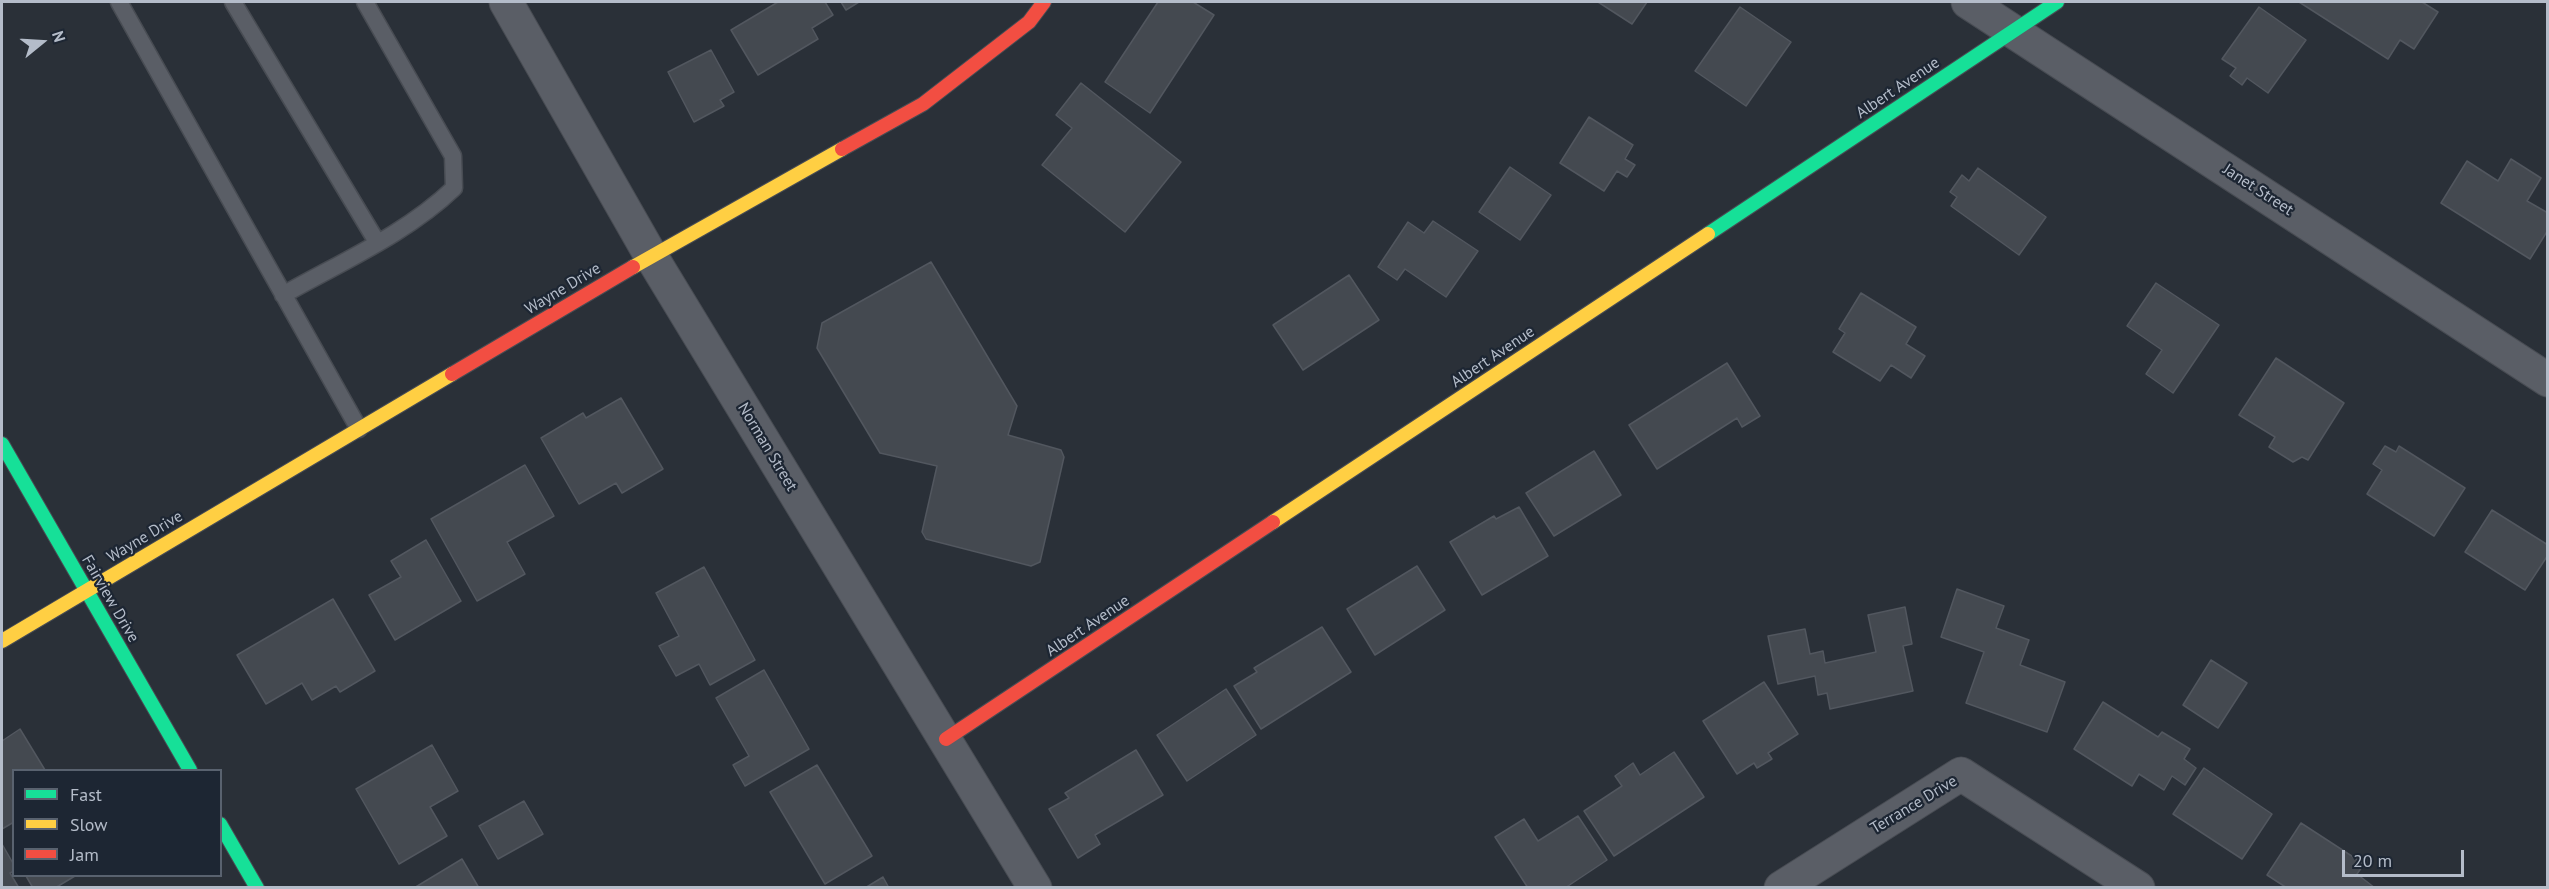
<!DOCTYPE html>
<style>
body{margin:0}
#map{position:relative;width:2549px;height:889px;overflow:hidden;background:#2a3038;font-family:"PT Sans",sans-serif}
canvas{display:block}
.frame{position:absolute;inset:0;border:3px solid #b4bcc9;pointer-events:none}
.legend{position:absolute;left:12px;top:769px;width:210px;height:108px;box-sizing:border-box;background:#1d2633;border:2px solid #59626f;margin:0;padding:8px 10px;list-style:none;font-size:18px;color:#b4bcc9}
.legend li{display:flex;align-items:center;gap:12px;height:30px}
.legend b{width:30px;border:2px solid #59626f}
.north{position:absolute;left:12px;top:12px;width:60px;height:60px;-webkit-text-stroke:4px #1d2633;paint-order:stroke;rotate:72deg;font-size:16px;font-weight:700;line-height:24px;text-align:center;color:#b4bcc9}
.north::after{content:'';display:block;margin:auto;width:21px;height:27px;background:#b4bcc9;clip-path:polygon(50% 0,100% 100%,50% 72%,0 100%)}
.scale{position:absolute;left:2342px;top:850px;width:122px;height:27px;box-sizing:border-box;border:3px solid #b4bcc9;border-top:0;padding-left:8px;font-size:18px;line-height:21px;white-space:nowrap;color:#b4bcc9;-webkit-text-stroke:4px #1d2633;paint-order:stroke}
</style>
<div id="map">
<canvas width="2549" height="889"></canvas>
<div class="frame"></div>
<ul class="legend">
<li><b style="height:8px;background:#16e098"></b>Fast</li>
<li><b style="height:8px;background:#ffcf43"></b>Slow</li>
<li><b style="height:8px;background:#f24e42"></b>Jam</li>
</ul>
<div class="north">N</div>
<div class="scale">20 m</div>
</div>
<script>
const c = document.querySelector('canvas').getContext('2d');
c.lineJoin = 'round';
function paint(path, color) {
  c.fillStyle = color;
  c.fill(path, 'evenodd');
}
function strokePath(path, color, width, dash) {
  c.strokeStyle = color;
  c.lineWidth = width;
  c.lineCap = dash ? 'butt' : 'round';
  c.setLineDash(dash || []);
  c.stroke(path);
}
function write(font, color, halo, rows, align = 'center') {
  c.font = font + ' "PT Sans",sans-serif';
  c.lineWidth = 4.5;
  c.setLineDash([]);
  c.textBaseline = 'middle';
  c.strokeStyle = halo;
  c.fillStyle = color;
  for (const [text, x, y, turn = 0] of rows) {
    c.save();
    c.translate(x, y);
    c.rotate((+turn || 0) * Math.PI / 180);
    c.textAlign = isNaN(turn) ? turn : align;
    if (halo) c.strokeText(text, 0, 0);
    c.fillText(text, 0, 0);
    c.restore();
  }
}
const building = new Path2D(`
 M 778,2 L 825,2 L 833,15 L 812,28 L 818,39 L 758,75 L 731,30 Z
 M 841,2 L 859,2 L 846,10 Z
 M 1158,2 L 1193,2 L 1214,15 L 1150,113 L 1105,82 Z
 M 1598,2 L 1647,2 L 1632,24 Z
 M 2299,2 L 2422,2 L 2438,12 L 2414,49 L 2400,40 L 2388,59 Z
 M 1740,7 L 1791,42 L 1746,106 L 1695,71 Z
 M 2259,7 L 2306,40 L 2268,93 L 2247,78 L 2242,85 L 2230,76 L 2236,68 L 2222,59 Z
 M 711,50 L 734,92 L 720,100 L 724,106 L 694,122 L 668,72 Z
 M 1081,83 L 1181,162 L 1125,232 L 1042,165 L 1072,128 L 1056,115 Z
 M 1589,117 L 1633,145 L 1625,159 L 1635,165 L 1627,177 L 1617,171 L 1604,191 L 1560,163 Z
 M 2511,159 L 2541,178 L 2527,201 L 2548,213 L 2548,230 L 2530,259 L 2441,203 L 2467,161 L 2498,181 Z
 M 1510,167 L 1551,195 L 1520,240 L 1479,212 Z
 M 1978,168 L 2046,217 L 2019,255 L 1951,206 L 1957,197 L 1950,192 L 1962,175 L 1969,181 Z
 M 1433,221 L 1478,251 L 1446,297 L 1405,269 L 1397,280 L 1378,267 L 1408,222 L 1424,233 Z
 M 931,262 L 1017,406 L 1008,435 L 1061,450 L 1064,457 L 1040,562 L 1031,566 L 926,539 L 922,532 L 937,466 L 880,453 L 817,348 L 822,323 Z
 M 1349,275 L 1379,320 L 1303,370 L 1273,325 Z
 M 2156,283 L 2219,325 L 2173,393 L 2146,374 L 2162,350 L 2127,326 Z
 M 1861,293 L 1916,327 L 1906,344 L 1925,356 L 1911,378 L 1891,365 L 1880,381 L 1833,352 L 1845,333 L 1839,329 Z
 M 2276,358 L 2344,403 L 2308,460 L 2302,457 L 2293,462 L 2269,447 L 2275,437 L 2239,415 Z
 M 1727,363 L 1760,416 L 1742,427 L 1737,418 L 1657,469 L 1629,425 Z
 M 621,398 L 663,469 L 622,493 L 616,483 L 579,504 L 541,438 L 583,413 L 586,418 Z
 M 2385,446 L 2396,452 L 2399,446 L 2465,488 L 2434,536 L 2367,494 L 2382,470 L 2373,464 Z
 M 1594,451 L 1621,495 L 1554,536 L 1526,493 Z
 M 525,465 L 554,516 L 507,542 L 525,574 L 477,601 L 431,519 Z
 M 1519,507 L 1548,556 L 1482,595 L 1450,542 L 1494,516 L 1496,519 Z
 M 2492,510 L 2548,545 L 2548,555 L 2525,590 L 2465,552 Z
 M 426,540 L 461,601 L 395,640 L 369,595 L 401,577 L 391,561 Z
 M 1417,566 L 1445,610 L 1375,655 L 1347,609 Z
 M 704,567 L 755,660 L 710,685 L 699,664 L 676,676 L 659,646 L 679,636 L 656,593 Z
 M 1957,589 L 2004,606 L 1996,628 L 2029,640 L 2020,665 L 2065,682 L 2047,732 L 1966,703 L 1984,652 L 1941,637 Z
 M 333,599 L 375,671 L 340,692 L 336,686 L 312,700 L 302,683 L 266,704 L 237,655 Z
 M 1905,607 L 1912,644 L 1903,646 L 1913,691 L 1830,709 L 1827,693 L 1818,695 L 1815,676 L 1778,684 L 1768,636 L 1805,629 L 1810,654 L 1823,651 L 1825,663 L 1876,652 L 1868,615 Z
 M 1322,627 L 1351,672 L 1261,729 L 1234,686 L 1257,672 L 1254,668 Z
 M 2211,660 L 2247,683 L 2218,728 L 2183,705 Z
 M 764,670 L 809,749 L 745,786 L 733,765 L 749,756 L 716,698 Z
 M 1764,682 L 1798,734 L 1768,753 L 1772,759 L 1757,768 L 1754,763 L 1737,774 L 1703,721 Z
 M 1226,689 L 1256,735 L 1187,781 L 1157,735 Z
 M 2103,702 L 2158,737 L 2162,732 L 2190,749 L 2184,759 L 2196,768 L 2185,785 L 2172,776 L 2164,790 L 2139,774 L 2132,786 L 2074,749 Z
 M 20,729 L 45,770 L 14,770 L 14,822 L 2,829 L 2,741 Z
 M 432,745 L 458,791 L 430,807 L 447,836 L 399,864 L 356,789 Z
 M 1136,750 L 1163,795 L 1095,835 L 1100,844 L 1078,858 L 1049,809 L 1069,798 L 1065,793 Z
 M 1674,752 L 1704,797 L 1614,856 L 1584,811 L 1622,786 L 1615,776 L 1633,763 L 1640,775 Z
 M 817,765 L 872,856 L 825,884 L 770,792 Z
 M 2204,768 L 2272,814 L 2242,859 L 2173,814 Z
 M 524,801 L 543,834 L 498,859 L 479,826 Z
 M 1578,816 L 1607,860 L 1565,888 L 1528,888 L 1495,837 L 1524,819 L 1538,841 Z
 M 2301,823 L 2364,864 L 2357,874 L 2375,888 L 2287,888 L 2267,875 Z
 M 2,844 L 14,865 L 14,871 L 10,873 L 19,888 L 2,888 Z
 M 462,859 L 479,888 L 414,888 Z
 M 26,876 L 75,876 L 55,888 L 33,888 Z
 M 883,877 L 889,888 L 865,888 Z`);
const lane = new Path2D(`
 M 119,2 L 359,429
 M 233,2 L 377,242
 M 283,295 C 341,262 406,234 454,188 L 453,156 L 365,2`);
const street = new Path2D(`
 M 506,2 L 651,256 L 1035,888
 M 1968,2 L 2548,380
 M 1781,888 L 1961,774 L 2138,888`);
const fast = new Path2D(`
 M 1708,234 L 2057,2
 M 2,444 L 190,770
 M 220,824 L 257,888`);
const slow = new Path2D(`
 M 633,267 L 842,149
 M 1273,522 L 1708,234
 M 2,641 L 452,374`);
const jam = new Path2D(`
 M 842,149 L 923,104 L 1029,22 L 1044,2
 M 452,374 L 633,267
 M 946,739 L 1273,522`);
const streetNames = [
 ["Albert Avenue",1898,88,-34],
 ["Janet Street",2258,190,33],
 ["Wayne Drive",563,289,-31],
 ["Albert Avenue",1493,357,-34],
 ["Norman Street",767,447,59],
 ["Wayne Drive",145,537,-31],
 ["Fairview Drive",110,599,60],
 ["Albert Avenue",1088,626,-34],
 ["Terrance Drive",1914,805,-31]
];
paint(building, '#444950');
strokePath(building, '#52575f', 1.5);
strokePath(lane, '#484c53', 19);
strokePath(street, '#484c53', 35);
strokePath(fast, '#484c53', 16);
strokePath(slow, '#484c53', 16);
strokePath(jam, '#484c53', 16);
strokePath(lane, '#5a5e66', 16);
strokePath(street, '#5a5e66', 33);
strokePath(fast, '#16e098', 14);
strokePath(slow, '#ffcf43', 14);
strokePath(jam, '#f24e42', 14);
write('16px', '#b4bcc9', '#1d2633', streetNames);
</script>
